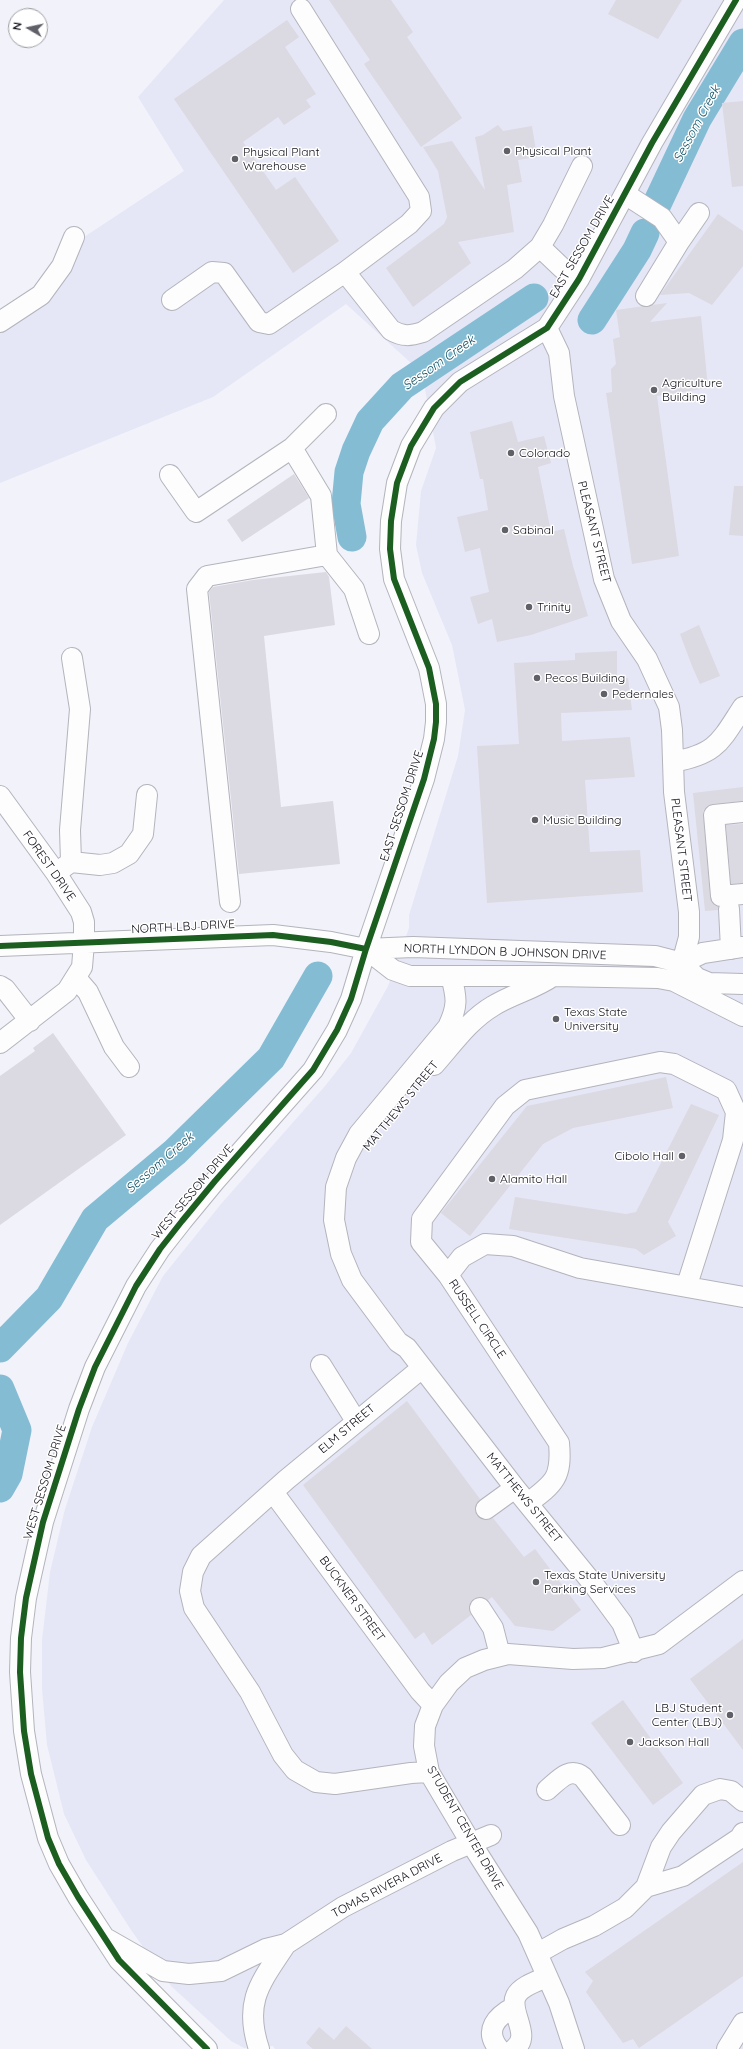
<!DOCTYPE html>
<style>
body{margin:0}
#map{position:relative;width:743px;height:2049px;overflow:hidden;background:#f1f2fa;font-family:Quicksand,sans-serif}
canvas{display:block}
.north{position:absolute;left:8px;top:8px;width:40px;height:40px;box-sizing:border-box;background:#fff;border:1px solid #a0a0a3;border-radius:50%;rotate:279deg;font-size:11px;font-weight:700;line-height:16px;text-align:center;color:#11111a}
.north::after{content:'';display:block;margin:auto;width:14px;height:18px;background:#5f6068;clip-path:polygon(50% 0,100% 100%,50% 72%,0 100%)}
</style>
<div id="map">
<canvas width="743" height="2049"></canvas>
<div class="north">N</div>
</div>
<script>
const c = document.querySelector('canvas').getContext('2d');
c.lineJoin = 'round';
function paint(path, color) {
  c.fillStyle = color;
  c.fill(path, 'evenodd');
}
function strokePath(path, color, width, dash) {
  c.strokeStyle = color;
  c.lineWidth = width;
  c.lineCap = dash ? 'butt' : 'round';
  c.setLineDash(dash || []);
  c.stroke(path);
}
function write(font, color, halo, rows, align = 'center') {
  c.font = font + ' Quicksand,sans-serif';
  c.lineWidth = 3;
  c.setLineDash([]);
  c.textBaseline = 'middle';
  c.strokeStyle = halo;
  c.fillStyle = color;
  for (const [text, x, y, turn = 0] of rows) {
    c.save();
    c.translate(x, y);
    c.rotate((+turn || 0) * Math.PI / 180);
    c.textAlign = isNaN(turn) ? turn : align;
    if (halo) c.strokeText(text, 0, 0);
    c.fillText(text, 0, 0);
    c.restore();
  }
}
const built = new Path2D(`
 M 224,0 L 743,0 L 743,2049 L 275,2049 L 273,2046 L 244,2048 L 231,2041 L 171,1986 L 131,1930 L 86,1860 L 64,1814 L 47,1745 L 42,1689 L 42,1640 L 50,1572 L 65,1509 L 92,1427 L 128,1343 L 163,1276 L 221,1204 L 325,1086 L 351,1053 L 388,986 L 409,928 L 409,915 L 458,756 L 465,710 L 452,645 L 422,573 L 416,545 L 421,491 L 436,448 L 422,373 L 346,304 L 213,397 L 0,483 L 0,330 L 81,239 L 184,171 L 138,97 Z`);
const river = new Path2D(`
 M 655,208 L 697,119 L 743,43
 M 592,320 L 637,250 L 645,233
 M 352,537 L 346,504 L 349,472 L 356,451 L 370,421 L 402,386 L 534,298
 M 0,1348 L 49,1298 L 95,1219 L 175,1152 L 271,1058 L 318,976
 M 0,1389 L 17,1430 L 8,1474 L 0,1488`);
const building = new Path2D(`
 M 329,0 L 391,0 L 413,32 L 407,37 L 462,118 L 421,147 L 364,64 L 370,60 Z
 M 616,0 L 682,0 L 658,39 L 608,14 Z
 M 287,20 L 299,37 L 285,47 L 316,94 L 306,100 L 311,107 L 284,125 L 278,117 L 243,142 L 276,190 L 295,177 L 339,241 L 293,273 L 174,99 Z
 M 743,101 L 743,186 L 732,187 L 722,103 Z
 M 498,125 L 503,131 L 532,126 L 537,157 L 518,160 L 522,182 L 507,185 L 514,232 L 458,242 L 471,263 L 413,307 L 386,268 L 444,224 L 447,217 L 438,171 L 423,147 L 452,141 L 485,190 L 475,137 L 483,135 Z
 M 718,214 L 743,231 L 743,266 L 712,305 L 689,293 L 660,295 Z
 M 667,303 L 650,322 L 701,316 L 708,388 L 657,396 L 679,556 L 632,564 L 606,393 L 612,392 L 611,369 L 616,364 L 613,339 L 620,337 L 616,310 Z
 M 512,421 L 518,442 L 544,436 L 551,463 L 538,467 L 551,532 L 564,529 L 573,566 L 588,616 L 531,635 L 497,642 L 492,619 L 478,624 L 470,597 L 489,592 L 480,548 L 465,552 L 457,517 L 488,510 L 483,479 L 480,479 L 470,432 Z
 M 294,474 L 309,498 L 242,542 L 227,520 Z
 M 734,486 L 743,486 L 743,536 L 729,535 Z
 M 326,572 L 329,577 L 335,625 L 264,636 L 281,807 L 333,801 L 340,864 L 239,874 L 209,592 L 213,587 L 253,580 Z
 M 699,625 L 720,676 L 700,684 L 692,666 L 680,634 Z
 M 617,651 L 617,678 L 628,678 L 632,710 L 561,713 L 562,741 L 630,737 L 635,777 L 585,780 L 590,852 L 640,850 L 643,892 L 487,903 L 477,746 L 519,744 L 514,663 L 575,660 L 575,653 Z
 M 743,787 L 743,801 L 712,804 L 707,806 L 703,811 L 710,897 L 712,903 L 718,907 L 718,910 L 705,911 L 693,793 Z
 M 743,824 L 743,883 L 731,884 L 726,825 Z
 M 53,1033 L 126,1135 L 0,1225 L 0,1076 L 35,1051 L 33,1048 Z
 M 666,1077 L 673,1108 L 573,1128 L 543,1144 L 470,1236 L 441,1213 L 527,1106 Z
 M 691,1104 L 719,1115 L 668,1222 L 676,1236 L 644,1255 L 636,1249 L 509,1229 L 515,1197 L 626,1214 L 636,1212 Z
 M 407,1401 L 480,1499 L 476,1504 L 475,1510 L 477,1516 L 487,1520 L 493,1518 L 524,1557 L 535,1549 L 581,1610 L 553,1631 L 515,1626 L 492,1597 L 488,1600 L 479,1597 L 473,1599 L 470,1603 L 469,1609 L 471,1615 L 432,1645 L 424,1632 L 415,1639 L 303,1485 Z
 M 743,1639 L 743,1750 L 690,1679 Z
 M 623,1700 L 683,1783 L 653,1805 L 591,1723 Z
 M 743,1862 L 743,1976 L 639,2048 L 633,2039 L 623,2043 L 586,1992 L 593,1981 L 585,1972 Z
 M 346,2026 L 372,2049 L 313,2049 L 306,2043 L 319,2027 L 334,2040 Z`);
const minor = new Path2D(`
 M 301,9 L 419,197 L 421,211 L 409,224 L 345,272
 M 625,194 L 662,218 L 679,242 L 646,296
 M 679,242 L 699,213
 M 540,247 L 562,268 L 579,279
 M 172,300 L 212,272 L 224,273 L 259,322 L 269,324 L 345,272 L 391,330 C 403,337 410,336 423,332 L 515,269 L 540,247 L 553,225 L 582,166
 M 0,322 L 41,295 L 62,266 L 74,237
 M 547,328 L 559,353 L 564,396 L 604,579 L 621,621 L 647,659 L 669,707 L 672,730 L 674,792 L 689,912 L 689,937 L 682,963 L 674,981
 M 292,448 L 326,414
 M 170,475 L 196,512 L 292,448 L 321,496 L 327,555 L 354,589 L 369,634
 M 673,762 C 717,754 720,742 743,707
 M 0,796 L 56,873 L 81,912 L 84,922 L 84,943 L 82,967 L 67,991 L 0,1043
 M 743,812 L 714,815 L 721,896 L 743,894
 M 71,862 L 100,865 L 113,863 L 129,854 L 143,834 L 147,795
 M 56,873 L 71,862 L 70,830 L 80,709 L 72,658
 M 230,902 L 197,589 L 207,576 L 327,555
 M 729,909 L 731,949
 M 0,946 L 273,935 L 331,942 L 366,949 L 413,947 L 655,956 L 682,963 L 697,978 L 709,983 L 743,984
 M 366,949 L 393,970 L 410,976 L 553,976 L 658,978 L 674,981 L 743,1016
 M 682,963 L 703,953 L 743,947
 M 451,976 C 457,998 458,1006 448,1027 L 359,1134 L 346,1158 L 336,1187 L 334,1220 L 341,1254 L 352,1280 L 398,1342 L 407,1348 L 515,1488 L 594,1585 L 622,1623 L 634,1652
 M 76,978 L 88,992 L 114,1047 L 129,1067
 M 0,986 L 5,989 L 30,1021
 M 434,1065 C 452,1045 469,1020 493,1006 C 512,994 535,989 553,976
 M 448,1275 L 462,1257 L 485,1244 L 513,1246 L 580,1268 L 743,1297
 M 321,1365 L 356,1421
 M 422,1368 L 286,1480 L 201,1556 L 193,1572 L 190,1591 L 194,1608 L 250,1692 L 283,1755 L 295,1770 L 316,1782 L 335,1784 L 411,1773 L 429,1772
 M 273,1492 L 420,1691 L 433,1705
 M 528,1503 C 555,1483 562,1477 559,1443 L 448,1275 L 421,1242 L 422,1219 L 505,1106 L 525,1090 L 660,1062 L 674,1064 L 726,1090 L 736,1112 L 733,1140 L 687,1285
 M 486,1509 L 515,1488
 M 480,1608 L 493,1628 L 500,1655
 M 547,1790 C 558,1781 569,1766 583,1777 L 620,1825
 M 646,1887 L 683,1876 L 740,1838 L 743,1833
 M 107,1939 L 163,1971 L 189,1974 L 221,1971 L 266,1949 L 286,1944 L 343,1907 L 452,1851 L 491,1835
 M 538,1953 L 563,1939 L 594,1926 L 625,1908 L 646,1887 L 661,1847 L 671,1832 L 703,1795 L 720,1789 L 731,1791 L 743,1801
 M 207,2049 L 119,1960 L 78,1897 L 59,1864 L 48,1838 L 31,1774 L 24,1731 L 20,1672 L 21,1638 L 26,1598 L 43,1522 L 79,1409 L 95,1367 L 136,1286 L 160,1249 L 182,1221 L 215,1181 L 313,1070 L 337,1030 L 351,999 L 366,949 L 424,779 L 434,739 L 436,722 L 436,704 L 429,668 L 394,579 L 390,549 L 391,521 L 397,483 L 411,446 L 434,408 L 460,382 L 547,328 L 579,279 L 652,143 L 736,0
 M 259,2049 C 243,2001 261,1982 286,1944
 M 499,2049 C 483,2030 497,2016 514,2007
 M 514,2049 C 533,2036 508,2012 516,1996 C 521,1986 538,1981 547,1977
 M 574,2049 L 559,2003 L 528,1933 L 471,1843 L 429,1772 L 424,1746 L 425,1726 L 433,1705 L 449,1683 L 465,1668 L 484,1660 L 508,1654 L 573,1659 L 603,1658 L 659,1644 L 743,1581
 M 727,2049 L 743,2023`);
const cycleway = new Path2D(`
 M 0,946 L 273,935 L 331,942 L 366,949
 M 207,2049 L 119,1960 L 78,1897 L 59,1864 L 48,1838 L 31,1774 L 24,1731 L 20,1672 L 21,1638 L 26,1598 L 43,1522 L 79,1409 L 95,1367 L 136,1286 L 160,1249 L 182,1221 L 215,1181 L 313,1070 L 337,1030 L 351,999 L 366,949 L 424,779 L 434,739 L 436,722 L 436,704 L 429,668 L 394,579 L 390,549 L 391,521 L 397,483 L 411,446 L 434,408 L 460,382 L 547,328 L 579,279 L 652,143 L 736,0`);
const markers = [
 [507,151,4,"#5f6068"],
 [235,159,4,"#5f6068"],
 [654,390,4,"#5f6068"],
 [511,453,4,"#5f6068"],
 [505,530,4,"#5f6068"],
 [529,607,4,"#5f6068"],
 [537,678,4,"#5f6068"],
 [604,694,4,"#5f6068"],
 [535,820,4,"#5f6068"],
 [556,1019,4,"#5f6068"],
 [682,1156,4,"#5f6068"],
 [492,1179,4,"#5f6068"],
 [536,1582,4,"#5f6068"],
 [730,1715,4,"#5f6068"],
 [630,1742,4,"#5f6068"]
];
const poiNames = [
 ["Physical Plant",515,151],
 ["Physical Plant",243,152],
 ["Warehouse",243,166],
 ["Agriculture",662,383],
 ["Building",662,397],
 ["Colorado",519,453],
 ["Sabinal",513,530],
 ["Trinity",537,607],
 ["Pecos Building",545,678],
 ["Pedernales",612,694],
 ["Music Building",543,820],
 ["Texas State",564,1012],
 ["University",564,1026],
 ["Cibolo Hall",674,1156,"right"],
 ["Alamito Hall",500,1179],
 ["Texas State University",544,1575],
 ["Parking Services",544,1589],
 ["LBJ Student",722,1708,"right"],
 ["Center (LBJ)",722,1722,"right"],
 ["Jackson Hall",638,1742]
];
const streetNames = [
 ["EAST SESSOM DRIVE",582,247,-60],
 ["PLEASANT STREET",594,532,76],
 ["EAST SESSOM DRIVE",402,806,-72],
 ["PLEASANT STREET",681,850,83],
 ["FOREST DRIVE",49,866,55],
 ["NORTH LBJ DRIVE",183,927,-3],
 ["NORTH LYNDON B JOHNSON DRIVE",505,952,2],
 ["MATTHEWS STREET",401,1106,-51],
 ["WEST SESSOM DRIVE",193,1192,-50],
 ["RUSSELL CIRCLE",477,1319,56],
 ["ELM STREET",347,1429,-40],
 ["WEST SESSOM DRIVE",45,1482,-73],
 ["MATTHEWS STREET",524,1498,51],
 ["BUCKNER STREET",352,1599,54],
 ["STUDENT CENTER DRIVE",465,1828,60],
 ["TOMAS RIVERA DRIVE",387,1886,-28]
];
const waterNames = [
 ["Sessom Creek",697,124,-62],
 ["Sessom Creek",439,363,-35],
 ["Sessom Creek",160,1163,-41]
];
paint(built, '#e6e7f6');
strokePath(river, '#84bcd4', 29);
paint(building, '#dbd9e1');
strokePath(minor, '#b3b4bc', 22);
strokePath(minor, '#fdfdfe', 20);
strokePath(cycleway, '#1b5e20', 6);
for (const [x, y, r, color] of markers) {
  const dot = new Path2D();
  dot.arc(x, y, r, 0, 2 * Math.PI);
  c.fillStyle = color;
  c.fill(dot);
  strokePath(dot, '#fff', 1.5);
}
write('12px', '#11111a', '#fff', poiNames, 'left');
write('12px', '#11111a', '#fff', streetNames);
write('italic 13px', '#0a4f65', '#fff', waterNames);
</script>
